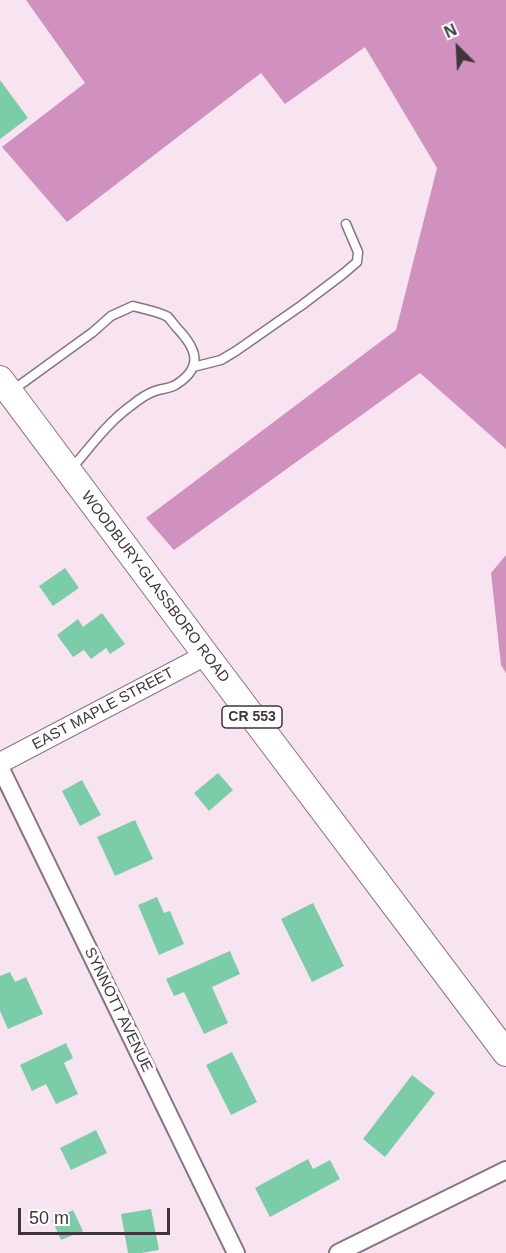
<!DOCTYPE html>
<style>
body{margin:0}
#map{position:relative;width:506px;height:1253px;overflow:hidden;background:#f8e3f1;font-family:Helvetica,sans-serif}
canvas{display:block}
.north{position:absolute;left:428px;top:18px;width:60px;height:60px;-webkit-text-stroke:4px #fff;paint-order:stroke;rotate:336deg;font-size:16px;font-weight:700;line-height:24px;text-align:center;color:#3e363b}
.north::after{content:'';display:block;margin:auto;width:21px;height:27px;background:#3e363b;clip-path:polygon(50% 0,100% 100%,50% 72%,0 100%)}
.scale{position:absolute;left:18px;top:1208px;width:152px;height:27px;box-sizing:border-box;border:3px solid #3e363b;border-top:0;padding-left:8px;font-size:18px;line-height:21px;white-space:nowrap;color:#3e363b;-webkit-text-stroke:4px #fff;paint-order:stroke}
</style>
<div id="map">
<canvas width="506" height="1253"></canvas>
<div class="north">N</div>
<div class="scale">50 m</div>
</div>
<script>
const c = document.querySelector('canvas').getContext('2d');
c.lineJoin = 'round';
function paint(path, color) {
  c.fillStyle = color;
  c.fill(path, 'evenodd');
}
function strokePath(path, color, width, dash) {
  c.strokeStyle = color;
  c.lineWidth = width;
  c.lineCap = dash ? 'butt' : 'round';
  c.setLineDash(dash || []);
  c.stroke(path);
}
function write(font, color, halo, rows, align = 'center') {
  c.font = font + ' Helvetica,sans-serif';
  c.lineWidth = 6;
  c.setLineDash([]);
  c.textBaseline = 'middle';
  c.strokeStyle = halo;
  c.fillStyle = color;
  for (const [text, x, y, turn = 0] of rows) {
    c.save();
    c.translate(x, y);
    c.rotate((+turn || 0) * Math.PI / 180);
    c.textAlign = isNaN(turn) ? turn : align;
    if (halo) c.strokeText(text, 0, 0);
    c.fillText(text, 0, 0);
    c.restore();
  }
}
const forest = new Path2D(`
 M 26,0 L 506,0 L 506,449 L 420,373 L 174,550 L 146,518 L 396,330 L 437,168 L 365,47 L 285,104 L 261,73 L 67,222 L 2,147 L 85,83 Z
 M 506,555 L 506,673 L 501,665 L 491,573 Z`);
const building = new Path2D(`
 M 0,80 L 28,118 L 0,139 Z
 M 65,568 L 79,588 L 53,606 L 39,586 Z
 M 102,613 L 125,644 L 110,654 L 106,648 L 91,659 L 84,650 L 73,657 L 57,635 L 78,619 L 83,627 Z
 M 218,773 L 233,790 L 209,811 L 194,793 Z
 M 82,780 L 101,815 L 80,826 L 62,791 Z
 M 135,820 L 153,859 L 115,876 L 97,837 Z
 M 157,897 L 164,913 L 170,911 L 184,944 L 159,955 L 138,905 Z
 M 313,903 L 344,966 L 312,982 L 281,919 Z
 M 230,951 L 240,974 L 212,987 L 228,1023 L 204,1034 L 184,992 L 174,996 L 166,979 Z
 M 10,972 L 15,982 L 26,977 L 43,1014 L 8,1029 L 0,1011 L 0,976 Z
 M 66,1043 L 73,1058 L 64,1063 L 78,1094 L 56,1104 L 46,1084 L 32,1091 L 20,1065 Z
 M 232,1052 L 257,1102 L 231,1115 L 206,1065 Z
 M 412,1075 L 435,1093 L 385,1157 L 363,1139 Z
 M 96,1130 L 107,1153 L 71,1170 L 60,1148 Z
 M 308,1159 L 313,1169 L 330,1160 L 340,1179 L 270,1217 L 255,1188 Z
 M 151,1209 L 159,1250 L 141,1253 L 128,1253 L 121,1214 Z
 M 73,1210 L 83,1231 L 61,1240 L 52,1220 Z`);
const service = new Path2D(`
 M 193,367 L 221,360 L 236,351 L 302,305 L 343,274 L 357,262 L 358,252 L 346,224
 M 13,390 L 93,332 L 111,316 L 133,306 C 143,309 160,312 168,317 C 171,320 174,325 177,328 C 195,347 205,366 177,384 C 170,389 163,388 155,391 C 147,394 138,400 132,405 C 108,422 91,446 72,468`);
const minor = new Path2D(`
 M 0,767 L 236,1253
 M 338,1253 L 506,1170`);
const tertiary = new Path2D(`
 M 0,763 L 206,655`);
const primary = new Path2D(`
 M 0,379 L 206,655 L 506,1053`);
const shields = [
 [252,717,60]
];
const shieldNames = [
 ["CR 553",252,717]
];
const streetNames = [
 ["WOODBURY-GLASSBORO ROAD",155,587,53],
 ["EAST MAPLE STREET",103,709,-28],
 ["SYNNOTT AVENUE",118,1010,64]
];
paint(forest, '#d191be');
paint(building, '#7bcda9');
strokePath(service, '#877581', 11);
strokePath(minor, '#877581', 20);
strokePath(tertiary, '#877581', 22);
strokePath(primary, '#877581', 28);
strokePath(service, '#fff', 8);
strokePath(minor, '#fff', 16);
strokePath(tertiary, '#fff', 20);
strokePath(primary, '#fff', 26);
for (const [x, y, w] of shields) {
  const box = new Path2D();
  box.roundRect(x - w / 2, y - 11, w, 22, 4.5);
  c.fillStyle = '#fff';
  c.fill(box);
  strokePath(box, '#3e363b', 1.5);
}
write('bold 14px', '#3e363b', null, shieldNames);
write('15px', '#3e363b', '#fff', streetNames);
</script>
